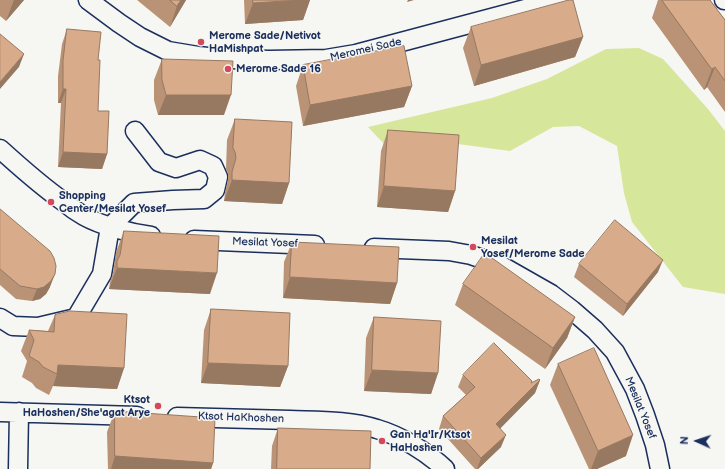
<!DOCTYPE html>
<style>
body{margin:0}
#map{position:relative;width:725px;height:469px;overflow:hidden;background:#f6f6f2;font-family:"Balsamiq Sans",sans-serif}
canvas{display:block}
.north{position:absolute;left:677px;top:421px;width:40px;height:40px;-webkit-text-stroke:3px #f6f6f2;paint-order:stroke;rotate:273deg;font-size:11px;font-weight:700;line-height:16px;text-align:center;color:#1b2f5e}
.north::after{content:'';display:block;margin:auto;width:14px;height:18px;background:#1b2f5e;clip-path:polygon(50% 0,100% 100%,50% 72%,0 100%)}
</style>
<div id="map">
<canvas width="725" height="469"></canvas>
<div class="north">N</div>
</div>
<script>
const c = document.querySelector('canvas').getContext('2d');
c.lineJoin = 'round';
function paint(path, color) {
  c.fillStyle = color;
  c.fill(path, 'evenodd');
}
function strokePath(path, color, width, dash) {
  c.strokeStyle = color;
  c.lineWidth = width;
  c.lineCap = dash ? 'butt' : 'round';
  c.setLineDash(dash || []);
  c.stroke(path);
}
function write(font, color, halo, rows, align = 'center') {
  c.font = font + ' "Balsamiq Sans",sans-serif';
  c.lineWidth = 3;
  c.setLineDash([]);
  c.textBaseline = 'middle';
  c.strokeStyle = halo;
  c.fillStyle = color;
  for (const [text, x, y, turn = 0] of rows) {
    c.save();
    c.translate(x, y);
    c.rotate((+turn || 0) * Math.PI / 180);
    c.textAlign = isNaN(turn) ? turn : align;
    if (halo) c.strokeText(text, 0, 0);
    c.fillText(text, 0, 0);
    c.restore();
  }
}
const green = new Path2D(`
 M 639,48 L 663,59 L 708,109 L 725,131 L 725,294 L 683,287 L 632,222 L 624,193 L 617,146 L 579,126 L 553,127 L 510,151 L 436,141 L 385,145 L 368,127 L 492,98 L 547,79 L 606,49 Z`);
const street = new Path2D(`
 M 88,0 L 119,23 L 140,37 L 168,51 L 198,56 L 228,59 L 269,60 L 326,59 L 356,54 L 559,0
 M 724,0 L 725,0
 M 0,149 C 21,168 41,186 64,202 C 70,207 77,212 84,216 C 102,226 130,233 151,236
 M 194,240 L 315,245
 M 374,248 L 449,251 L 471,255 L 500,265 L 551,294 L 572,310 L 595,330 L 615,352 L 635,389 L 645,415 L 655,445 L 660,469
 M 0,318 L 13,326 L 38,327 L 76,318 L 102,274 L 110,227 L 134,203 L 173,200 L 204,199 L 215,190 L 218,177 L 213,166 L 200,160 L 176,168 L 159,162 L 135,131
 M 0,412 L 137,416
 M 177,417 C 214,418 252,419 290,420 C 318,421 350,420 377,429 C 401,436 427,452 445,469
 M 18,469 L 19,412`);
const wall = new Path2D(`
 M 0,0 L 24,0 L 6,21 L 0,16 Z
 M 137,0 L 186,0 L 170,27 Z
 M 244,0 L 310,0 L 303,20 L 245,24 Z
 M 658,0 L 710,0 L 725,20 L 725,112 L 707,87 L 704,90 L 652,18 Z
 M 471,27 L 583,37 L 575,57 L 474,86 L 463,48 Z
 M 67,29 L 98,60 L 98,111 L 107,154 L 102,169 L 58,167 L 61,103 L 58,103 L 58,76 L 62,44 Z
 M 162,59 L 224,115 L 158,115 L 154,100 L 154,80 Z
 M 303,65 L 412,86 L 404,107 L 303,126 L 296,86 Z
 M 235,119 L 289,183 L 282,204 L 224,201 L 225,193 L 228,179 L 228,173 L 226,169 L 227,140 Z
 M 388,130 L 455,191 L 448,212 L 377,207 L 381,151 Z
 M 0,209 L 50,287 L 46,294 L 40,299 L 32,301 L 16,299 L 0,285 Z
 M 124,231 L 210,294 L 109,289 L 110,282 L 113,273 L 116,252 Z
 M 292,242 L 397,283 L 390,304 L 283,298 L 284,262 Z
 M 579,264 L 658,272 L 623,316 L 574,277 Z
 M 463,284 L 575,317 L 567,338 L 545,369 L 455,305 Z
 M 211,309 L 288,366 L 280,387 L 201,383 L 204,330 Z
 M 55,315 L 124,368 L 117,389 L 53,386 L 49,395 L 36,388 L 32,383 L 22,377 L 27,361 L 21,351 L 29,330 L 48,331 Z
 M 374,317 L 438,373 L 431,394 L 364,391 L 366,338 Z
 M 558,364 L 626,456 L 597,469 L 589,469 L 550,385 Z
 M 463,375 L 532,381 L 531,383 L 540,380 L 535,393 L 500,428 L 501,447 L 478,469 L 475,469 L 439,429 L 443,416 L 466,395 L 458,387 Z
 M 115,411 L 213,463 L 211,469 L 108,469 L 107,432 Z
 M 278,428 L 370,469 L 271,469 L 272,446 Z`);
const shadedWall = new Path2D(`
 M 14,0 L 24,0 L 6,21 Z
 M 181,0 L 186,0 L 170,27 L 177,6 Z
 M 302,0 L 310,0 L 303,20 L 245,24 L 253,3 Z
 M 408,0 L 414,0 L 407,2 Z
 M 583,37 L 575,57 L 474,86 L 481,65 Z
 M 24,54 L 19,67 L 0,89 L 0,82 Z
 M 715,67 L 707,87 L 704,90 L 712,69 Z
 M 412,86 L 404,107 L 303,126 L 310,105 Z
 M 63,89 L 66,89 L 61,103 L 58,103 Z
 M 166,95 L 231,95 L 224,115 L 158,115 Z
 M 63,152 L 107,154 L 102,169 L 58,167 Z
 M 232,180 L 289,183 L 282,204 L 224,201 Z
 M 384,186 L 455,191 L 448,212 L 377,207 Z
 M 663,260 L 658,272 L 623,316 L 627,304 Z
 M 117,268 L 217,273 L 210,294 L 109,289 Z
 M 55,274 L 50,287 L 46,294 L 40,299 L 32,301 L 37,289 Z
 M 290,277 L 397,283 L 390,304 L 283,298 Z
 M 575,317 L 567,338 L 545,369 L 553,348 Z
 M 208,363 L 288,366 L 280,387 L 201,383 Z
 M 58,365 L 124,368 L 117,389 L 53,386 L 57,374 Z
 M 372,370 L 438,373 L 431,394 L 364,391 Z
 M 540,380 L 535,393 L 492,437 L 496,424 L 532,381 L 528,392 Z
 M 506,435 L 501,447 L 478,469 L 477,469 L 481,458 Z
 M 633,435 L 626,456 L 597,469 L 591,469 L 598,451 Z
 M 115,456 L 213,463 L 211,469 L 111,469 Z`);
const building = new Path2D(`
 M 170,0 L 181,0 L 177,6 Z
 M 253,0 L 302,0 L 253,3 Z
 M 569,0 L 573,0 L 583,37 L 481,65 L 471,27 Z
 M 662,0 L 710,0 L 725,20 L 725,81 L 715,67 L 712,69 Z
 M 67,29 L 101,32 L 98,60 L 100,60 L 98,111 L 109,111 L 107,154 L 63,152 L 66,89 L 63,89 L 63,61 Z
 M 0,34 L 24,54 L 0,82 Z
 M 404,46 L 412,86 L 310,105 L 303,65 Z
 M 162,59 L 233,61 L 231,95 L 166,95 L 162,80 Z
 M 235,119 L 292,122 L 289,183 L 232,180 L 232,172 L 236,158 L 235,152 L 233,148 Z
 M 388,130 L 459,135 L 455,191 L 384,186 Z
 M 0,209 L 50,251 L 54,258 L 56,266 L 55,274 L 51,281 L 44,287 L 37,289 L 20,286 L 0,269 Z
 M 615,220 L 663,260 L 627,304 L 579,264 Z
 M 124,231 L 219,236 L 217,273 L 117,268 L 117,261 L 120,255 Z
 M 292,242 L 399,247 L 397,283 L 290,277 Z
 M 485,253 L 575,317 L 553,348 L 463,284 Z
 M 211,309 L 290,313 L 288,366 L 208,363 Z
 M 70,311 L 127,314 L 124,368 L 58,365 L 57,374 L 43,367 L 39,362 L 29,356 L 34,340 L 29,330 L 54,332 L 55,315 Z
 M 374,317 L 441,321 L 438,373 L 372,370 Z
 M 494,343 L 532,381 L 531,383 L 539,379 L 540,380 L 496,424 L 506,435 L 481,458 L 443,416 L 475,387 L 463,375 Z
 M 594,348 L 633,435 L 598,451 L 558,364 Z
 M 115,411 L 215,418 L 213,463 L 115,456 Z
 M 278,428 L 371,431 L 370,469 L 277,469 Z`);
const markers = [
 [201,42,4,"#d1495b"],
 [228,69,4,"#d1495b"],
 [51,202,4,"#d1495b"],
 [473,247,4,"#d1495b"],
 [158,406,4,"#d1495b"],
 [382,441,4,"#d1495b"]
];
const poiNames = [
 ["Merome Sade/Netivot",209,36],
 ["HaMishpat",209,49],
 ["Merome Sade 16",236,69],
 ["Shopping",59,196],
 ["Center/Mesilat Yosef",59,209],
 ["Mesilat",481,241],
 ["Yosef/Merome Sade",481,254],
 ["Ktsot",150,400,"right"],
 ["HaHoshen/She'agat Arye",150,413,"right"],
 ["Gan Ha'Ir/Ktsot",390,435],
 ["HaHoshen",390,448]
];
const streetNames = [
 ["Meromei Sade",366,50,-13],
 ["Mesilat Yosef",265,243,2],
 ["Mesilat Yosef",640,408,68],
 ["Ktsot HaKhoshen",241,418,2]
];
paint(green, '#d6e69a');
strokePath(street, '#1b2f5e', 21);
strokePath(street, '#f6f6f2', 18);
paint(wall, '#ba9377');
paint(shadedWall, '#977861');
paint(building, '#d8ab8a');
strokePath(building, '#977861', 1);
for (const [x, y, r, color] of markers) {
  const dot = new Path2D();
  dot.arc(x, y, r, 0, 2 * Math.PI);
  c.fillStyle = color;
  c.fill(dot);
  strokePath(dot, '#f6f6f2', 1.5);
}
write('bold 11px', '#1b2f5e', '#f6f6f2', poiNames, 'left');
write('11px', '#1b2f5e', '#f6f6f2', streetNames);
</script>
